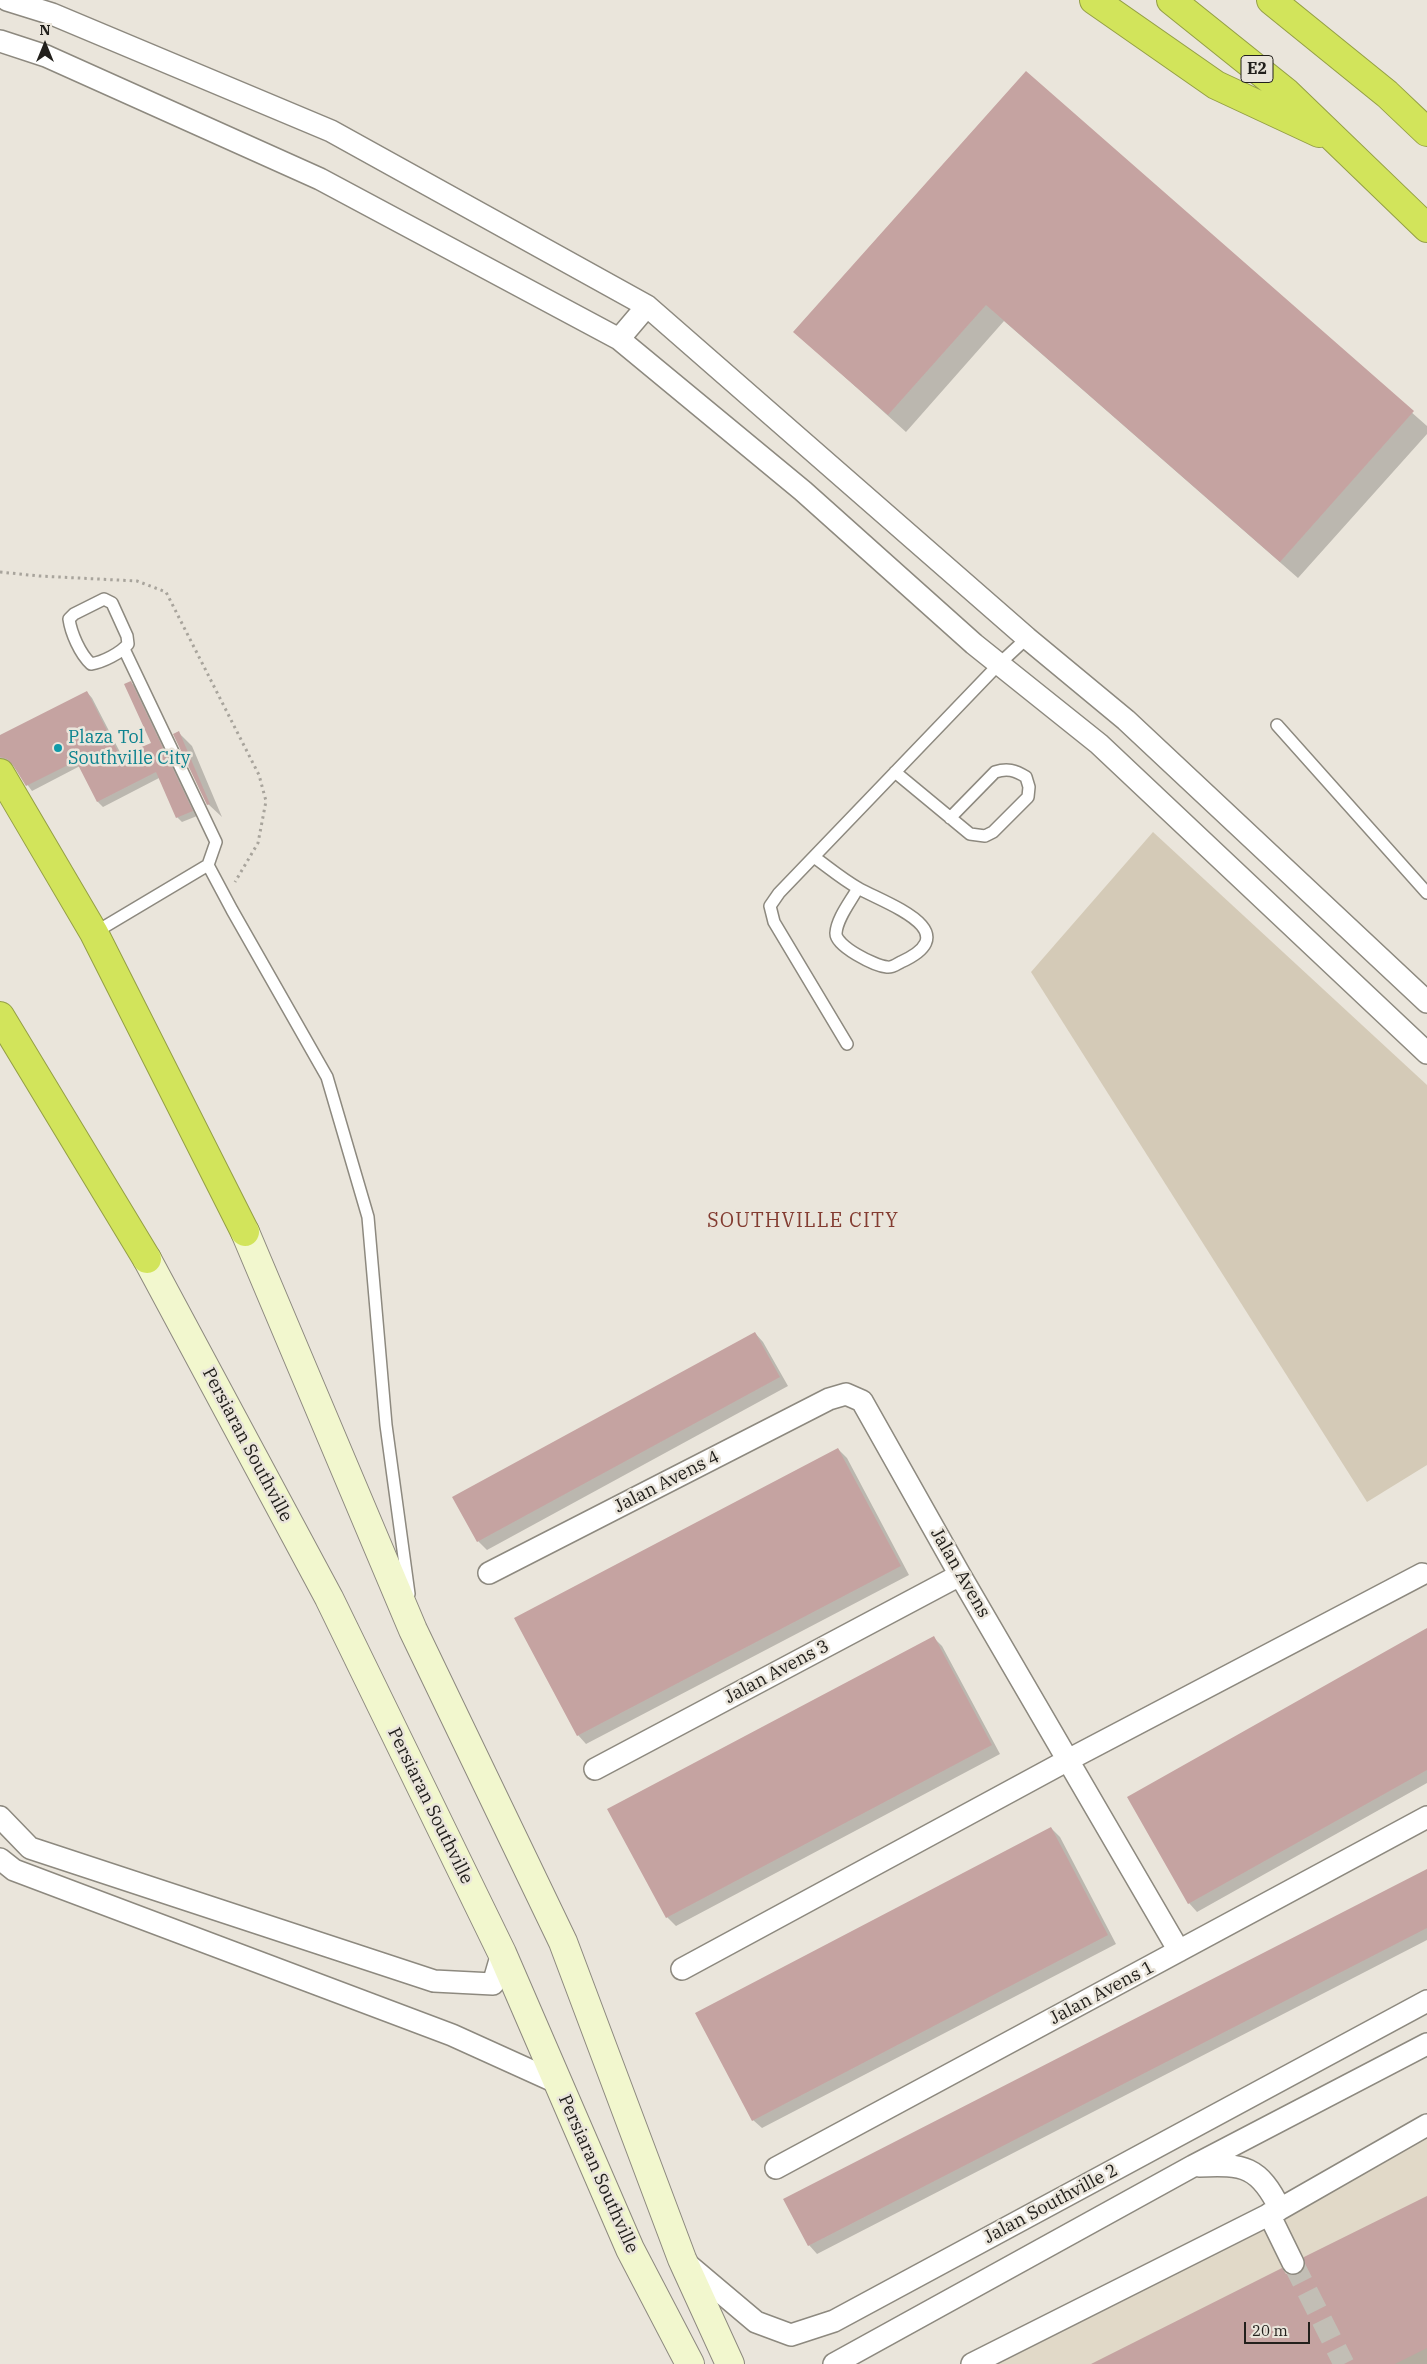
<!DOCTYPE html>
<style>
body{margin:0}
#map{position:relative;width:1427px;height:2364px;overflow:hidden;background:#eae5db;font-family:"IBM Plex Serif",serif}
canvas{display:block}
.north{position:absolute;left:20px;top:20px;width:50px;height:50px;-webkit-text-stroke:4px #eae5db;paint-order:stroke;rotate:0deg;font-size:14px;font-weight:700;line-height:20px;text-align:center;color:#22201c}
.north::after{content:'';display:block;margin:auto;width:18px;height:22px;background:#22201c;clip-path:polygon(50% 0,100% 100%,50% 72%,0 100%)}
.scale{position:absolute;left:1244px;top:2322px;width:66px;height:22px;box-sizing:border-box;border:2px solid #22201c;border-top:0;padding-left:6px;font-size:15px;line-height:18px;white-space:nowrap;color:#22201c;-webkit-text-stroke:4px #eae5db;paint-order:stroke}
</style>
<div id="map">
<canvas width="1427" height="2364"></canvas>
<div class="north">N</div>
<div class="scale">20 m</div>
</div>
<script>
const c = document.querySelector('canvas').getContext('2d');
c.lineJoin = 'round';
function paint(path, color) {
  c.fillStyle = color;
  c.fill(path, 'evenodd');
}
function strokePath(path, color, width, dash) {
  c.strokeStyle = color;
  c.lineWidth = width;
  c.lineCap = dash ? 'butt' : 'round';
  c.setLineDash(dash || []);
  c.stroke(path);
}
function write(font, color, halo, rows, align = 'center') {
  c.font = font + ' "IBM Plex Serif",serif';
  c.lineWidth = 5;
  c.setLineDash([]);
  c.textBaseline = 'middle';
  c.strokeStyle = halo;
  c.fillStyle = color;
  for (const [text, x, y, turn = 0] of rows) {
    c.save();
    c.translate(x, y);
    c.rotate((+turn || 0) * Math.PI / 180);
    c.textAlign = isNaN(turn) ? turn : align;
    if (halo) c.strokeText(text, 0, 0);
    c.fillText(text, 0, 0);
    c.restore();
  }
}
const built = new Path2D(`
 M 1427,2137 L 1427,2364 L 991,2364 Z`);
const green = new Path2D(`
 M 1153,832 L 1427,1085 L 1427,1465 L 1367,1502 L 1031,972 Z`);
const shadow = new Path2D(`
 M 1026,72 L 1427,426 L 1427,434 L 1298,578 L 1004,321 L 906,432 L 795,332 Z
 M 130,682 L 136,687 L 197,816 L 182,822 L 177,817 L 159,778 L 103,807 L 98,802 L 80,766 L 32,791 L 12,764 L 6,762 L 0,764 L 0,736 L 87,692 L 92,698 L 122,756 L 153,743 Z
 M 179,733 L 192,746 L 222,817 L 208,804 Z
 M 755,1333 L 763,1342 L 788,1386 L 487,1550 L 478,1541 Z
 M 838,1449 L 847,1458 L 909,1575 L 586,1744 L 578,1735 Z
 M 1427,1629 L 1427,1783 L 1197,1912 L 1189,1903 Z
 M 933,1637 L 942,1646 L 1000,1754 L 676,1926 L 667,1917 Z
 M 1051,1828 L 1060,1837 L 1116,1944 L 762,2128 L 753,2120 Z
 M 1427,1870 L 1427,1940 L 817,2254 L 809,2245 Z
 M 1427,2197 L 1427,2364 L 1094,2364 L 1286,2275 L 1298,2276 Z`);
const building = new Path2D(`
 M 1026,71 L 1414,411 L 1280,562 L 986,305 L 888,415 L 793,332 Z
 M 131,681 L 193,811 L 176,818 L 156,772 L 97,802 L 76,761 L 26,786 L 13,765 L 7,759 L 0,757 L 0,735 L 87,691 L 120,756 L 151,743 L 124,684 Z
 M 179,731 L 210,804 L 207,805 L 173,734 Z
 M 755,1332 L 780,1377 L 477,1542 L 452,1497 Z
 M 838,1448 L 901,1566 L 577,1736 L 514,1618 Z
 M 1427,1628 L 1427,1770 L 1188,1904 L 1127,1797 Z
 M 934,1636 L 992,1745 L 666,1918 L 607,1809 Z
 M 1051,1827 L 1108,1935 L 752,2121 L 695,2013 Z
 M 1427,1869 L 1427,1928 L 808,2246 L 783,2199 Z
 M 1427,2196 L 1427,2348 L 1395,2364 L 1091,2364 L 1282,2268 L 1286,2274 L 1298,2274 L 1304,2270 L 1304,2257 Z`);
const minorTunnel = new Path2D(`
 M 1293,2263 L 1344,2364`);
const path = new Path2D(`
 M 0,572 L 39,576 L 137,581 L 166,592 L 259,775 L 266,801 L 258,843 L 235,882`);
const service = new Path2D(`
 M 104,599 L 112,603 L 127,636 L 128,644 C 121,653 103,662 91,664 C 80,654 71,633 69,619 L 74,614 Z
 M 1277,725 L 1427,893
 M 895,772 L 970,834 L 985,836 L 993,832 L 1028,797 L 1029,787 L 1026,777 C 1015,770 1007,768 995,772 L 950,818
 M 814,857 C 828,867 842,879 858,888 C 884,903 969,931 901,962 C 897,964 892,968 887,967 C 875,966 835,946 836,933 C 837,918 851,901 858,888
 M 208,865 L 232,910 L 327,1077 L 368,1217 L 386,1425 L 409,1594
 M 94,933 L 208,865 L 216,842 L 124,649
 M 847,1044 L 774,922 L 770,906 L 779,893 L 999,664 L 1027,638`);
const minor = new Path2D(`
 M 7,0 L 52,14 L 331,131 L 647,306 L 1027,638 L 1126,720 L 1427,1002
 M 0,41 L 46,56 L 320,179 L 619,339 L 803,491 L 974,644 L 1099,744 L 1427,1053
 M 619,339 L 647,306
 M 489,1573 L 829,1399 L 846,1394 L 862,1401 L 960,1575 L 1179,1951
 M 595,1769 L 960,1575
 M 0,1817 L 30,1848 L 434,1981 L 493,1984 L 502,1953
 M 0,1859 L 14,1870 L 452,2035 L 558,2083
 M 682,1969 L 1068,1760 L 1422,1574
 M 1199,2166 C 1244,2164 1259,2166 1280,2209
 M 776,2168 L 1427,1817
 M 1269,2214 L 1293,2263
 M 686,2263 L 756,2322 L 791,2335 L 834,2321 L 1427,2001
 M 834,2364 L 1193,2166 L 1427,2044
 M 972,2364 L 1280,2209 L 1427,2125`);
const secondary = new Path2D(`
 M 245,1232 L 413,1630 L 563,1942 L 682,2259 L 730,2364
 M 147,1259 L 329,1598 L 502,1953 L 630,2249 L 690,2364`);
const motorway = new Path2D(`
 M 1094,0 L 1216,85 L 1319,133
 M 1171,0 L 1287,93 L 1427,228
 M 1271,0 L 1387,94 L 1427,132
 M 0,773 L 94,933 L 245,1232
 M 0,1016 L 147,1259`);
const markers = [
 [58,748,5,"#0f9aa8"]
];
const shields = [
 [1257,69,32]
];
const shieldNames = [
 ["E2",1257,69]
];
const cultureNames = [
 ["Plaza Tol",68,738],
 ["Southville City",68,759]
];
const streetNames = [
 ["Persiaran Southville",247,1445,62],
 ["Jalan Avens 4",667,1482,-27],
 ["Jalan Avens",960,1573,60],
 ["Jalan Avens 3",777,1672,-28],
 ["Persiaran Southville",430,1806,64],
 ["Jalan Avens 1",1102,1993,-28],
 ["Persiaran Southville",598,2174,66],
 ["Jalan Southville 2",1051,2204,-28]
];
const quarterNames = [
 ["SOUTHVILLE CITY",803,1221]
];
paint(built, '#e1d9c8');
paint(green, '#d4cab7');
paint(shadow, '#0003');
paint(building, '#c5a3a1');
strokePath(minorTunnel, '#c2beb5', 21, [21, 11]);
strokePath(service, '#8d897f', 14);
strokePath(minor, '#8d897f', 24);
strokePath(secondary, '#8d897f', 30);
strokePath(motorway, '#949f45', 30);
strokePath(path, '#a8a49c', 3, [2.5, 4]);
strokePath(service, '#fff', 11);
strokePath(minor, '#fff', 21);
strokePath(secondary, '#f2f7ce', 28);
strokePath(motorway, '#d2e45b', 28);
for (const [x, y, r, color] of markers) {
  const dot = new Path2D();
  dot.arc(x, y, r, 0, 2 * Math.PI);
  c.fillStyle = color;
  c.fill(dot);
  strokePath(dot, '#eae5db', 2);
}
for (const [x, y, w] of shields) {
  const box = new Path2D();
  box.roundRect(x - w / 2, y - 13.5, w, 27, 4);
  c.fillStyle = '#eae5db';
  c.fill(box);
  strokePath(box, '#22201c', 1);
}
write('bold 16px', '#22201c', null, shieldNames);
write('18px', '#0d838f', '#eae5db', cultureNames, 'left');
write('18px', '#22201c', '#eae5db', streetNames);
c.letterSpacing = '1px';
write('20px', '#833c31', '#eae5db', quarterNames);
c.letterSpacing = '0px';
</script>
